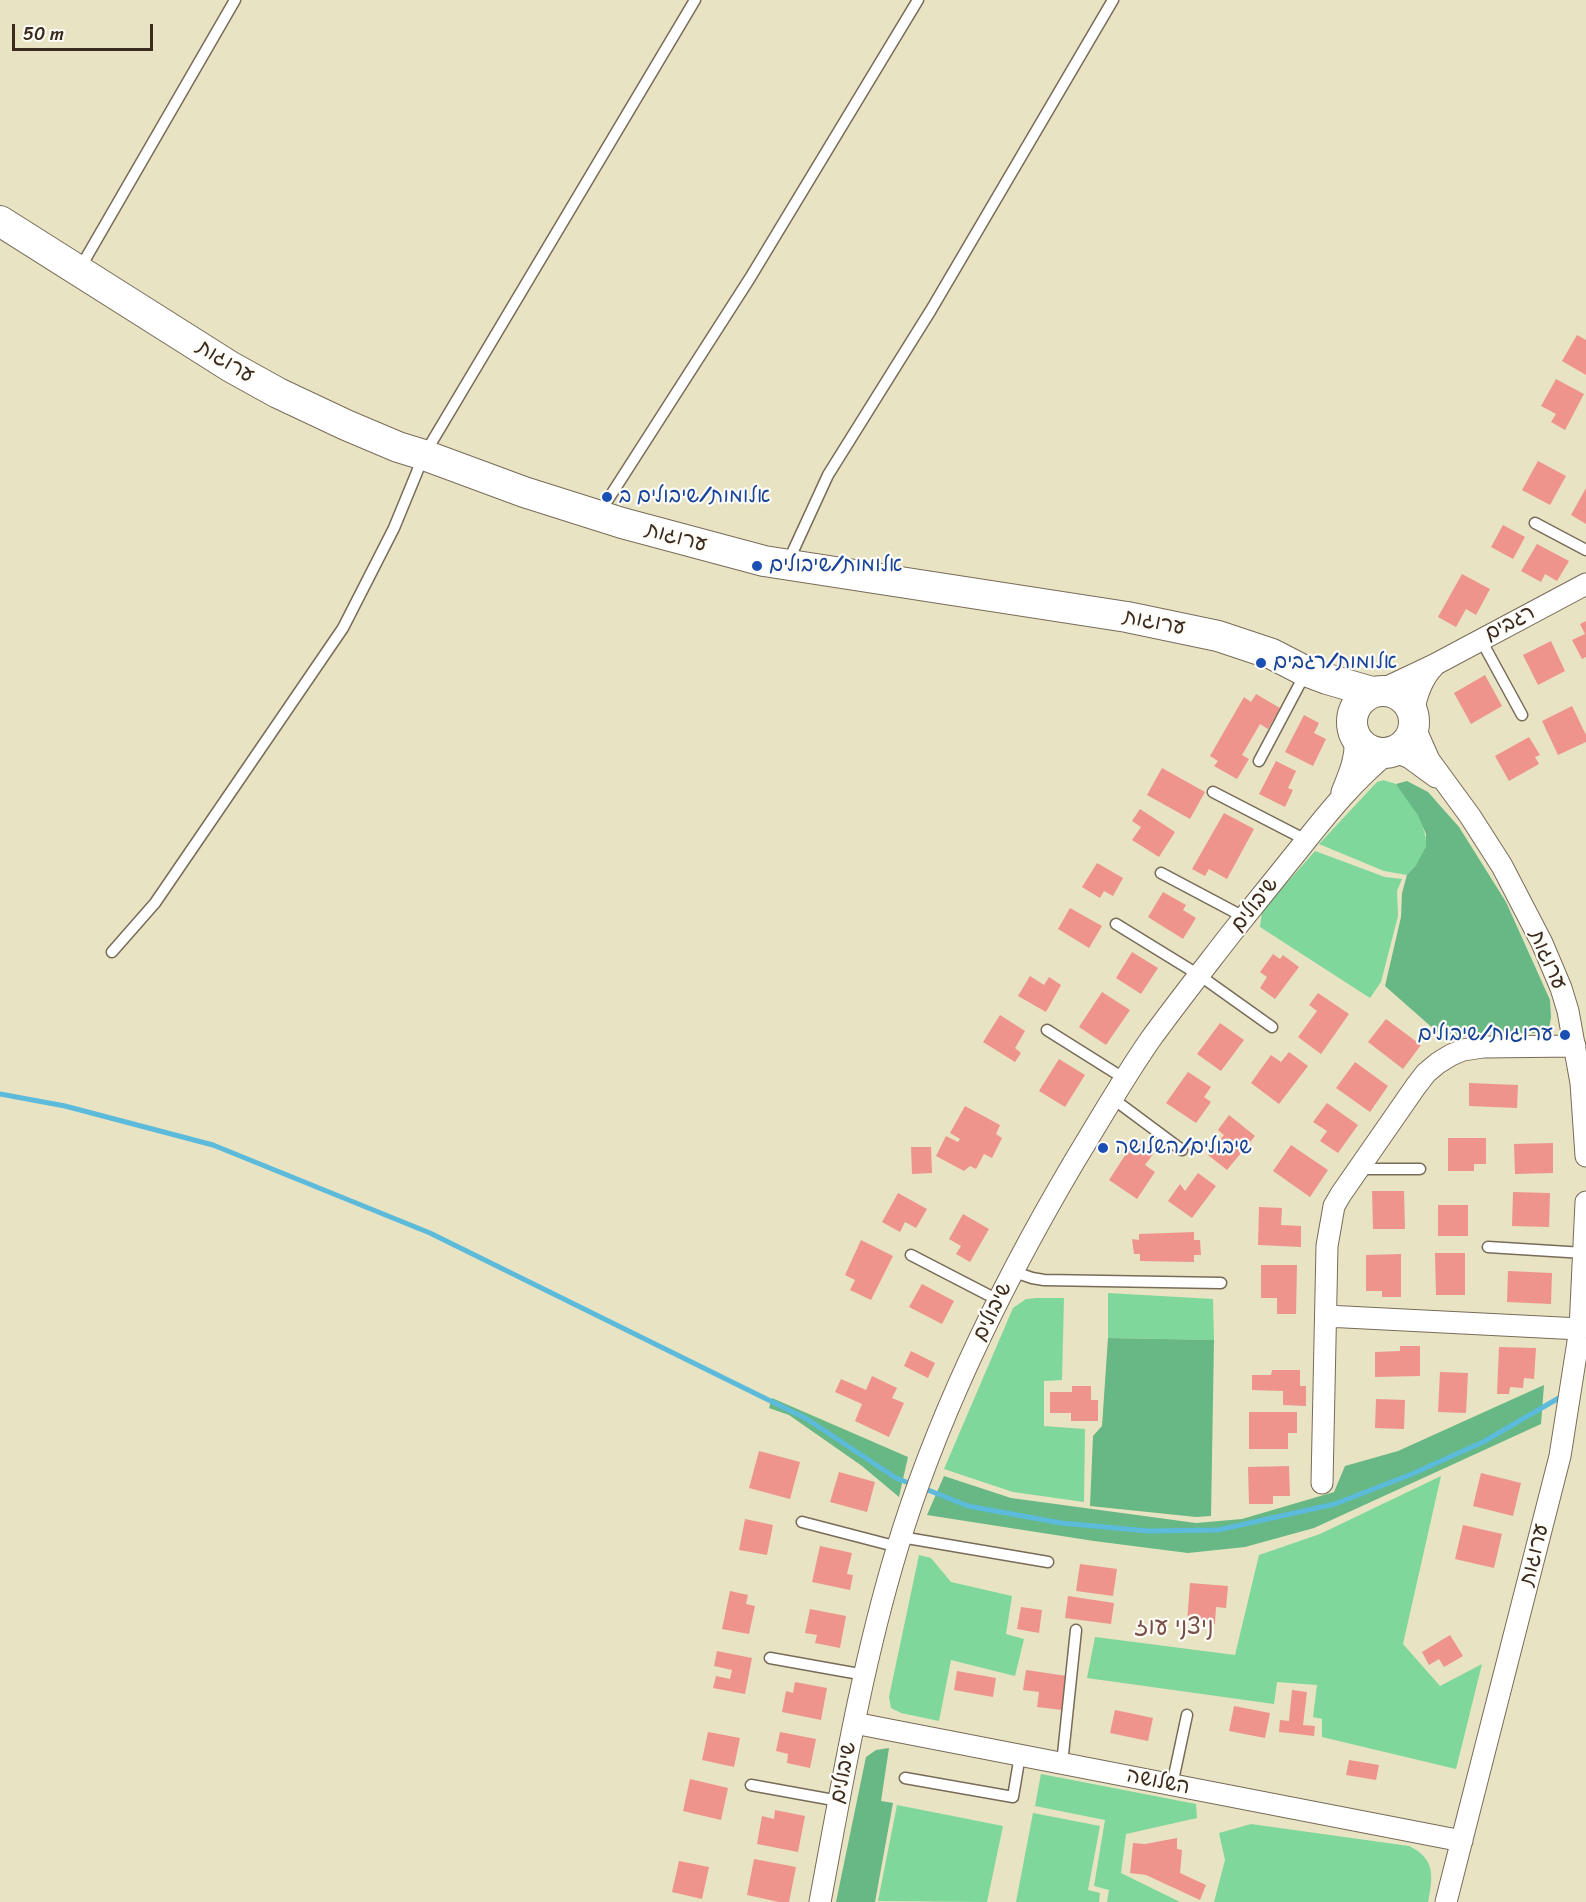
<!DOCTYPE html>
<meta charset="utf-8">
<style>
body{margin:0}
#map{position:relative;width:1586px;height:1902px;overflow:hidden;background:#e8e3c3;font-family:Sriracha,sans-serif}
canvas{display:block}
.scale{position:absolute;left:12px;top:24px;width:141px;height:27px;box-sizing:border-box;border:3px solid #3b2a1e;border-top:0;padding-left:8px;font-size:18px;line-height:21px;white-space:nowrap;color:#3b2a1e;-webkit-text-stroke:4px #fdfcf7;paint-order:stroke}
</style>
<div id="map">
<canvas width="1586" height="1902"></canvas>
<div class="scale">50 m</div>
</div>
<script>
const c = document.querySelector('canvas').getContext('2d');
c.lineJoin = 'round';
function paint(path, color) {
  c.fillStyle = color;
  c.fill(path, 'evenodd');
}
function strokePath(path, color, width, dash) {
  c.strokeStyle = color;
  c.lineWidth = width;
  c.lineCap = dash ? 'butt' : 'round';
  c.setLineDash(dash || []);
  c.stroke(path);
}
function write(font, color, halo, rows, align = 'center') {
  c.font = font + ' Sriracha,"Playpen Sans Hebrew",sans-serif';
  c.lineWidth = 4.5;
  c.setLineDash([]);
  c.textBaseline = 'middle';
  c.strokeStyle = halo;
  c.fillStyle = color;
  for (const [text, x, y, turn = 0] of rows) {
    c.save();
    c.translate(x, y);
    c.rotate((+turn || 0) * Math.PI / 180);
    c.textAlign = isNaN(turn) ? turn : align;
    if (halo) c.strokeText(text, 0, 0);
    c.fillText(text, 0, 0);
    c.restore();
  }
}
const green = new Path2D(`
 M 1384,780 C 1387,782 1394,782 1397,785 C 1408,794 1430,833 1426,848 C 1423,858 1414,867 1407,875 L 1384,871 L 1319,844 L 1377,782 Z
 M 1315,851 L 1385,877 L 1402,879 L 1397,891 L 1398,916 L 1381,982 L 1370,998 L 1260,927 L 1262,911 Z
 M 1108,1293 L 1213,1299 L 1214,1340 L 1108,1338 Z
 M 1036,1298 L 1064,1298 L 1062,1380 L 1044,1381 L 1044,1426 L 1085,1429 L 1084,1502 L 1013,1492 L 944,1469 L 1013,1308 L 1026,1299 Z
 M 1441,1476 L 1403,1644 L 1440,1686 L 1482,1664 L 1456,1769 L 1322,1737 L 1322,1719 L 1313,1717 L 1317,1685 L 1277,1682 L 1274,1704 L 1087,1678 L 1095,1637 L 1235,1655 L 1259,1555 L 1320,1534 Z
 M 919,1555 L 931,1558 L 951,1582 L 1012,1596 L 1006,1634 L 1024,1639 L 1015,1676 L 951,1660 L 939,1721 L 901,1713 L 891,1708 L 889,1697 Z
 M 1041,1774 L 1196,1804 L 1197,1818 L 1126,1834 L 1121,1873 L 1180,1902 L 1107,1902 L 1109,1890 L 1094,1886 L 1105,1820 L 1035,1806 Z
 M 897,1805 L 1003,1826 L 987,1902 L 878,1901 Z
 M 1033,1813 L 1100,1826 L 1088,1890 L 1100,1893 L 1099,1902 L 1016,1902 Z
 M 1251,1824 L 1409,1846 C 1436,1859 1433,1877 1428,1902 L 1214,1902 L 1225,1860 L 1219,1833 Z`);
const forest = new Path2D(`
 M 1407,781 L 1428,792 L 1459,827 L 1506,902 L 1550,1000 L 1551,1017 L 1549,1029 L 1543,1033 L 1468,1033 L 1444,1038 L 1385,986 L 1401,917 L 1402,893 L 1407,875 L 1416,865 L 1426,847 L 1426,834 L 1417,814 L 1396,784 Z
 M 1108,1338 L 1214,1340 L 1211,1516 L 1196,1517 L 1090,1506 L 1093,1436 L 1102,1426 Z
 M 1544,1385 L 1541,1424 L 1314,1528 L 1245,1547 L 1188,1553 L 1094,1541 L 927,1515 L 944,1476 L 1011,1498 L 1196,1523 L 1242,1519 L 1334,1492 L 1345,1466 L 1398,1451 Z
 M 772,1398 L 908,1457 L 899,1497 L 862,1466 L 789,1415 L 769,1408 Z
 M 889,1748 L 881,1801 L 893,1803 L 875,1902 L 836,1902 L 866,1757 L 876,1750 Z`);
const stream = new Path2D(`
 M 0,1094 L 65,1106 L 213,1145 L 430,1233 L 807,1419 L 896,1478 L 914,1485
 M 923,1488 L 968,1506 L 1061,1523 L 1148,1531 L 1218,1530 L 1335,1504 L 1412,1474 L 1483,1442 L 1564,1395`);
const building = new Path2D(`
 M 1577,335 L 1586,340 L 1586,375 L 1562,361 Z
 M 1556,379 L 1584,394 L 1565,430 L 1551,422 L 1556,414 L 1541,406 Z
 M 1538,461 L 1566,476 L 1550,505 L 1522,490 Z
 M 1586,488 L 1586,524 L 1571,515 Z
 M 1503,525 L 1525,537 L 1513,559 L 1491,547 Z
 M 1537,544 L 1569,561 L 1557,581 L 1545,574 L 1541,582 L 1521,571 Z
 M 1462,574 L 1490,589 L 1476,615 L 1466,609 L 1456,627 L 1438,617 Z
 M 1586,621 L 1586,657 L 1582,659 L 1572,640 L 1585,634 L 1580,624 Z
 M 1551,641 L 1565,671 L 1538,685 L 1523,655 Z
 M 1485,675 L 1502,706 L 1471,724 L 1454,693 Z
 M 1256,694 L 1280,708 L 1268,729 L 1260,724 L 1242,755 L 1249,759 L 1237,779 L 1214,766 L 1218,761 L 1210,756 L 1244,697 L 1251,702 Z
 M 1572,706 L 1586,735 L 1586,742 L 1558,755 L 1542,721 Z
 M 1304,715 L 1319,723 L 1314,733 L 1326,739 L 1313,766 L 1285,752 Z
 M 1529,737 L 1540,755 L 1535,757 L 1539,764 L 1509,781 L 1495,756 Z
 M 1276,761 L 1296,771 L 1288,788 L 1293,790 L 1285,807 L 1259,794 Z
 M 1162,768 L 1205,792 L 1190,819 L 1147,795 Z
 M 1140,809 L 1175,832 L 1159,857 L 1132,840 L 1141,827 L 1132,821 Z
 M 1224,813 L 1254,829 L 1227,879 L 1209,869 L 1205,876 L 1192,869 Z
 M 1097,863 L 1123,878 L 1113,896 L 1104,891 L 1100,898 L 1082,887 Z
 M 1163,892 L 1186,905 L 1183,910 L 1196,918 L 1183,939 L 1148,917 Z
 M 1070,908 L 1102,926 L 1089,948 L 1058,929 Z
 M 1132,952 L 1158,968 L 1141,994 L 1116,978 Z
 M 1273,954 L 1280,959 L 1283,955 L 1299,967 L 1275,999 L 1260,988 L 1267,977 L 1260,972 Z
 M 1030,976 L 1044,985 L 1049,977 L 1061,985 L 1046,1012 L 1018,996 Z
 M 1102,992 L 1130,1010 L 1106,1045 L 1079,1027 Z
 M 1318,993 L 1349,1014 L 1321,1054 L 1298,1037 L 1317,1011 L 1309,1005 Z
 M 1000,1015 L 1025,1031 L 1015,1048 L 1021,1053 L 1015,1062 L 983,1042 Z
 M 1386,1019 L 1421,1045 L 1403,1069 L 1368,1042 Z
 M 1220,1023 L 1244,1040 L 1221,1071 L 1197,1054 Z
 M 1289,1052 L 1308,1066 L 1279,1104 L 1251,1083 L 1271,1055 L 1281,1062 Z
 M 1059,1059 L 1085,1075 L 1065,1107 L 1039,1091 Z
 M 1355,1062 L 1388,1086 L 1370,1112 L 1336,1088 Z
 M 1188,1072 L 1211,1087 L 1204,1097 L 1211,1102 L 1196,1123 L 1166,1103 Z
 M 1469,1083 L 1518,1085 L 1517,1108 L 1469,1106 Z
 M 1327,1103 L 1358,1125 L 1338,1153 L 1320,1141 L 1327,1131 L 1313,1122 Z
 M 965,1106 L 1000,1125 L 996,1134 L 1002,1138 L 992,1158 L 984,1154 L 976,1169 L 970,1166 L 964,1171 L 936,1156 L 946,1136 L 958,1142 L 960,1139 L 950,1133 Z
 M 1229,1115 L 1255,1136 L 1227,1170 L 1208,1155 L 1224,1135 L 1218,1130 Z
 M 1448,1138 L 1486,1138 L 1486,1164 L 1474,1164 L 1474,1171 L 1448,1171 Z
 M 1135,1140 L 1154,1153 L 1145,1165 L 1155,1172 L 1137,1199 L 1109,1180 Z
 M 1553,1143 L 1553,1173 L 1515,1174 L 1514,1144 Z
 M 1291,1145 L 1328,1170 L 1310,1197 L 1273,1171 Z
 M 911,1147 L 931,1147 L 932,1173 L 912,1174 Z
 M 1198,1173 L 1216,1186 L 1192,1218 L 1168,1201 L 1180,1184 L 1185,1191 Z
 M 1372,1191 L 1404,1191 L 1405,1229 L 1373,1229 Z
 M 1513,1192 L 1550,1193 L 1549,1227 L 1512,1226 Z
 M 898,1193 L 927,1209 L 916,1228 L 905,1222 L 900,1232 L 882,1222 Z
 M 1438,1205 L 1468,1205 L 1468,1236 L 1438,1236 Z
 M 1259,1207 L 1282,1208 L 1281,1225 L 1301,1226 L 1301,1247 L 1258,1245 Z
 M 963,1214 L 989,1229 L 970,1262 L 956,1254 L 961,1246 L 949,1239 Z
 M 1194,1232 L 1194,1240 L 1200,1240 L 1201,1255 L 1194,1255 L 1194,1262 L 1140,1261 L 1140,1254 L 1134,1254 L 1132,1239 L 1139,1240 L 1139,1234 Z
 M 861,1240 L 893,1256 L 871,1300 L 850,1290 L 855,1280 L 845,1275 Z
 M 1435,1253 L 1465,1253 L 1465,1295 L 1436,1295 Z
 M 1401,1254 L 1401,1297 L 1382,1297 L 1382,1291 L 1366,1291 L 1366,1255 Z
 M 1261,1265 L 1297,1265 L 1296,1314 L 1277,1314 L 1277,1298 L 1261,1298 Z
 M 1508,1271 L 1552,1273 L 1551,1304 L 1507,1302 Z
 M 922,1284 L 954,1301 L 942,1324 L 909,1307 Z
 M 1400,1346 L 1420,1346 L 1420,1376 L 1375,1377 L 1375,1352 L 1400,1351 Z
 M 1499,1347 L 1536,1348 L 1534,1379 L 1524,1378 L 1523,1388 L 1510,1387 L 1509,1394 L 1497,1394 Z
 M 911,1351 L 935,1363 L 928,1378 L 904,1366 Z
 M 1272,1370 L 1300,1370 L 1300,1386 L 1306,1386 L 1306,1406 L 1283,1405 L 1283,1391 L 1252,1390 L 1252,1375 L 1271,1375 Z
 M 1440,1372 L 1468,1373 L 1466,1413 L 1438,1412 Z
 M 872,1376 L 897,1388 L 892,1398 L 904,1403 L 889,1437 L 855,1421 L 862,1404 L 835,1392 L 841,1379 L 866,1390 Z
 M 1072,1386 L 1091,1386 L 1091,1400 L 1098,1400 L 1098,1421 L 1071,1421 L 1071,1413 L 1050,1413 L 1050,1392 L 1072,1392 Z
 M 1376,1399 L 1405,1400 L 1404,1429 L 1375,1428 Z
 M 1249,1412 L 1297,1412 L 1297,1433 L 1288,1433 L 1288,1449 L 1249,1449 Z
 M 759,1451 L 800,1462 L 790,1499 L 749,1488 Z
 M 1289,1466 L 1290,1496 L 1273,1496 L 1273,1504 L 1249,1504 L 1248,1467 Z
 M 839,1472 L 875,1482 L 867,1512 L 830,1502 Z
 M 1481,1473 L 1521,1483 L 1513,1516 L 1473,1506 Z
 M 745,1519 L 773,1525 L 767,1555 L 739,1550 Z
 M 1463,1525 L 1502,1534 L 1494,1568 L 1455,1559 Z
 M 820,1546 L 852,1553 L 847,1574 L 853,1575 L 850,1590 L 812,1582 Z
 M 1080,1564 L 1117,1569 L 1113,1596 L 1076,1591 Z
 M 1190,1583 L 1228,1586 L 1226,1608 L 1216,1607 L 1215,1624 L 1187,1622 Z
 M 730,1591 L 748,1595 L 746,1604 L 755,1606 L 749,1634 L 722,1629 Z
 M 1068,1596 L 1114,1603 L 1111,1624 L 1065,1618 Z
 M 1021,1607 L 1042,1610 L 1039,1633 L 1017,1629 Z
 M 810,1609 L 846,1616 L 840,1648 L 815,1643 L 817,1635 L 805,1633 Z
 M 1450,1635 L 1463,1656 L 1444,1667 L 1439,1659 L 1429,1665 L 1422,1652 Z
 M 717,1651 L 752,1658 L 745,1694 L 713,1688 L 716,1676 L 730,1679 L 732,1670 L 714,1666 Z
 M 1026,1670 L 1067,1676 L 1062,1710 L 1037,1707 L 1039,1692 L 1023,1690 Z
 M 957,1671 L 996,1678 L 993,1697 L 954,1690 Z
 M 795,1682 L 827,1688 L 821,1720 L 782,1712 L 786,1691 L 793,1693 Z
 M 1292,1690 L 1307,1692 L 1303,1725 L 1315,1726 L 1314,1736 L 1279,1732 L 1280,1720 L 1289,1721 Z
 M 1234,1706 L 1270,1713 L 1265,1738 L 1229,1731 Z
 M 1115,1710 L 1153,1718 L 1148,1741 L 1110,1733 Z
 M 708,1732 L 740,1738 L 734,1767 L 702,1760 Z
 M 780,1732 L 816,1739 L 810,1768 L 787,1763 L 788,1754 L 776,1751 Z
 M 1349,1760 L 1379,1765 L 1376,1780 L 1346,1775 Z
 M 690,1779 L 728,1788 L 721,1820 L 683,1811 Z
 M 775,1810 L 805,1816 L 798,1852 L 757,1844 L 762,1816 L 774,1819 Z
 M 1177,1838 L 1177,1849 L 1182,1850 L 1180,1873 L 1206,1885 L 1200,1900 L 1146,1875 L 1130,1873 L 1133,1843 L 1145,1844 Z
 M 754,1859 L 796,1867 L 789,1902 L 779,1902 L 747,1895 Z
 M 679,1861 L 709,1867 L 702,1899 L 672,1892 Z`);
const lane = new Path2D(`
 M 79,270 L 235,0
 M 600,512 L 750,278 L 918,0
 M 1535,523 L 1586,550
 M 788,562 L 828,475 L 931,310 L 1113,0
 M 1481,640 L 1522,715
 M 1259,761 L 1305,674
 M 1213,792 L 1306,840
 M 1161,873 L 1244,917
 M 1116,924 L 1199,975 L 1272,1027
 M 112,952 L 155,903 L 343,628 L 394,528 L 424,455 L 695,0
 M 1047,1030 L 1125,1079
 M 1112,1098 L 1182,1150
 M 1358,1169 L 1420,1169
 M 1488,1247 L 1584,1253
 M 911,1255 L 998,1300
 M 1012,1271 L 1032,1278 L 1044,1280 L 1221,1283
 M 802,1522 L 898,1547
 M 901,1537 L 1048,1562
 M 770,1658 L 865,1675
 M 1062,1764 L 1076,1630
 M 905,1778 L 1013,1797 L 1020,1755
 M 751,1785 L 839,1801
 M 1172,1785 L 1187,1715`);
const street = new Path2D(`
 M 1379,691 L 1434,665 L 1586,584
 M 1413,714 C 1416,696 1421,679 1434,666
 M 1414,726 L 1429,760 L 1470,816 L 1502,866 L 1542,943 L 1561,988 L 1568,1011 L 1581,1083 L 1586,1156
 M 1394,751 L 1410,758 L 1436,777
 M 1342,792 C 1350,773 1357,756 1355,736
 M 1326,1316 L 1580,1329
 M 1322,1483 L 1327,1246 L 1334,1206 L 1341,1194 L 1416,1086 L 1426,1073 L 1438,1063 L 1451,1055 L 1463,1050 L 1483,1047 L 1575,1046
 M 854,1723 L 1462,1841
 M 820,1902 C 842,1784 862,1665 897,1549 C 938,1413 1002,1284 1074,1162 C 1099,1121 1123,1079 1150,1040 C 1176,1004 1203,970 1230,935 C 1253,906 1277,877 1300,848 C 1327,814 1355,779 1389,752
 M 1446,1902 L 1560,1456 L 1580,1329 L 1586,1202`);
const secondary = new Path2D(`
 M 0,221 L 231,367 L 278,393 L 346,425 L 398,447 L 424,455 L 524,492 L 622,523 L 764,561 L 1127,617 L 1218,636 L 1272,654 L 1303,670 L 1327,679 L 1372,692
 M1352 722a31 31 0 1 1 62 0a31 31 0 1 1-62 0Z`);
const markers = [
 [607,497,6,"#1a4fb4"],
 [757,566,6,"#1a4fb4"],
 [1261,663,6,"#1a4fb4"],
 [1565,1035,6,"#1a4fb4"],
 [1103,1148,6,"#1a4fb4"]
];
const streetNames = [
 ["ערוגות",225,362,31],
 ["ערוגות",676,538,15],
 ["ערוגות",1154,623,11],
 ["רגבים",1510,624,-28],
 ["שיבולים",1255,905,-52],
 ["ערוגות",1547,960,66],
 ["שיבולים",993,1312,-64],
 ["ערוגות",1535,1555,-76],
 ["שיבולים",844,1773,-79],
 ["השלושה",1158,1782,11]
];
const transitNames = [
 ["אלומות/שיבולים ב",619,497],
 ["אלומות/שיבולים",769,566],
 ["אלומות/רגבים",1273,663],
 ["ערוגות/שיבולים",1553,1035,"right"],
 ["שיבולים/השלושה",1115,1148]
];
const quarterNames = [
 ["ניצני עוז",1174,1628]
];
paint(green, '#7fd79c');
paint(forest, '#67b884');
strokePath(stream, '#5cbada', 5);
paint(building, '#ee948d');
strokePath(lane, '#786b58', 13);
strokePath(street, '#786b58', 23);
strokePath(secondary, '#786b58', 32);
strokePath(lane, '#fff', 10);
strokePath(street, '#fff', 21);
strokePath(secondary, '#fff', 30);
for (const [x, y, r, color] of markers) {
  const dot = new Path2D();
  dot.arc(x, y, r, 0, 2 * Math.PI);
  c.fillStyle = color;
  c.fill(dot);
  strokePath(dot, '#fdfcf7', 2);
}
write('21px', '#3b2a1e', '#fdfcf7', streetNames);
write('21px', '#164399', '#fdfcf7', transitNames, 'left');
write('24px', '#7a4f45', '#fdfcf7', quarterNames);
</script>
